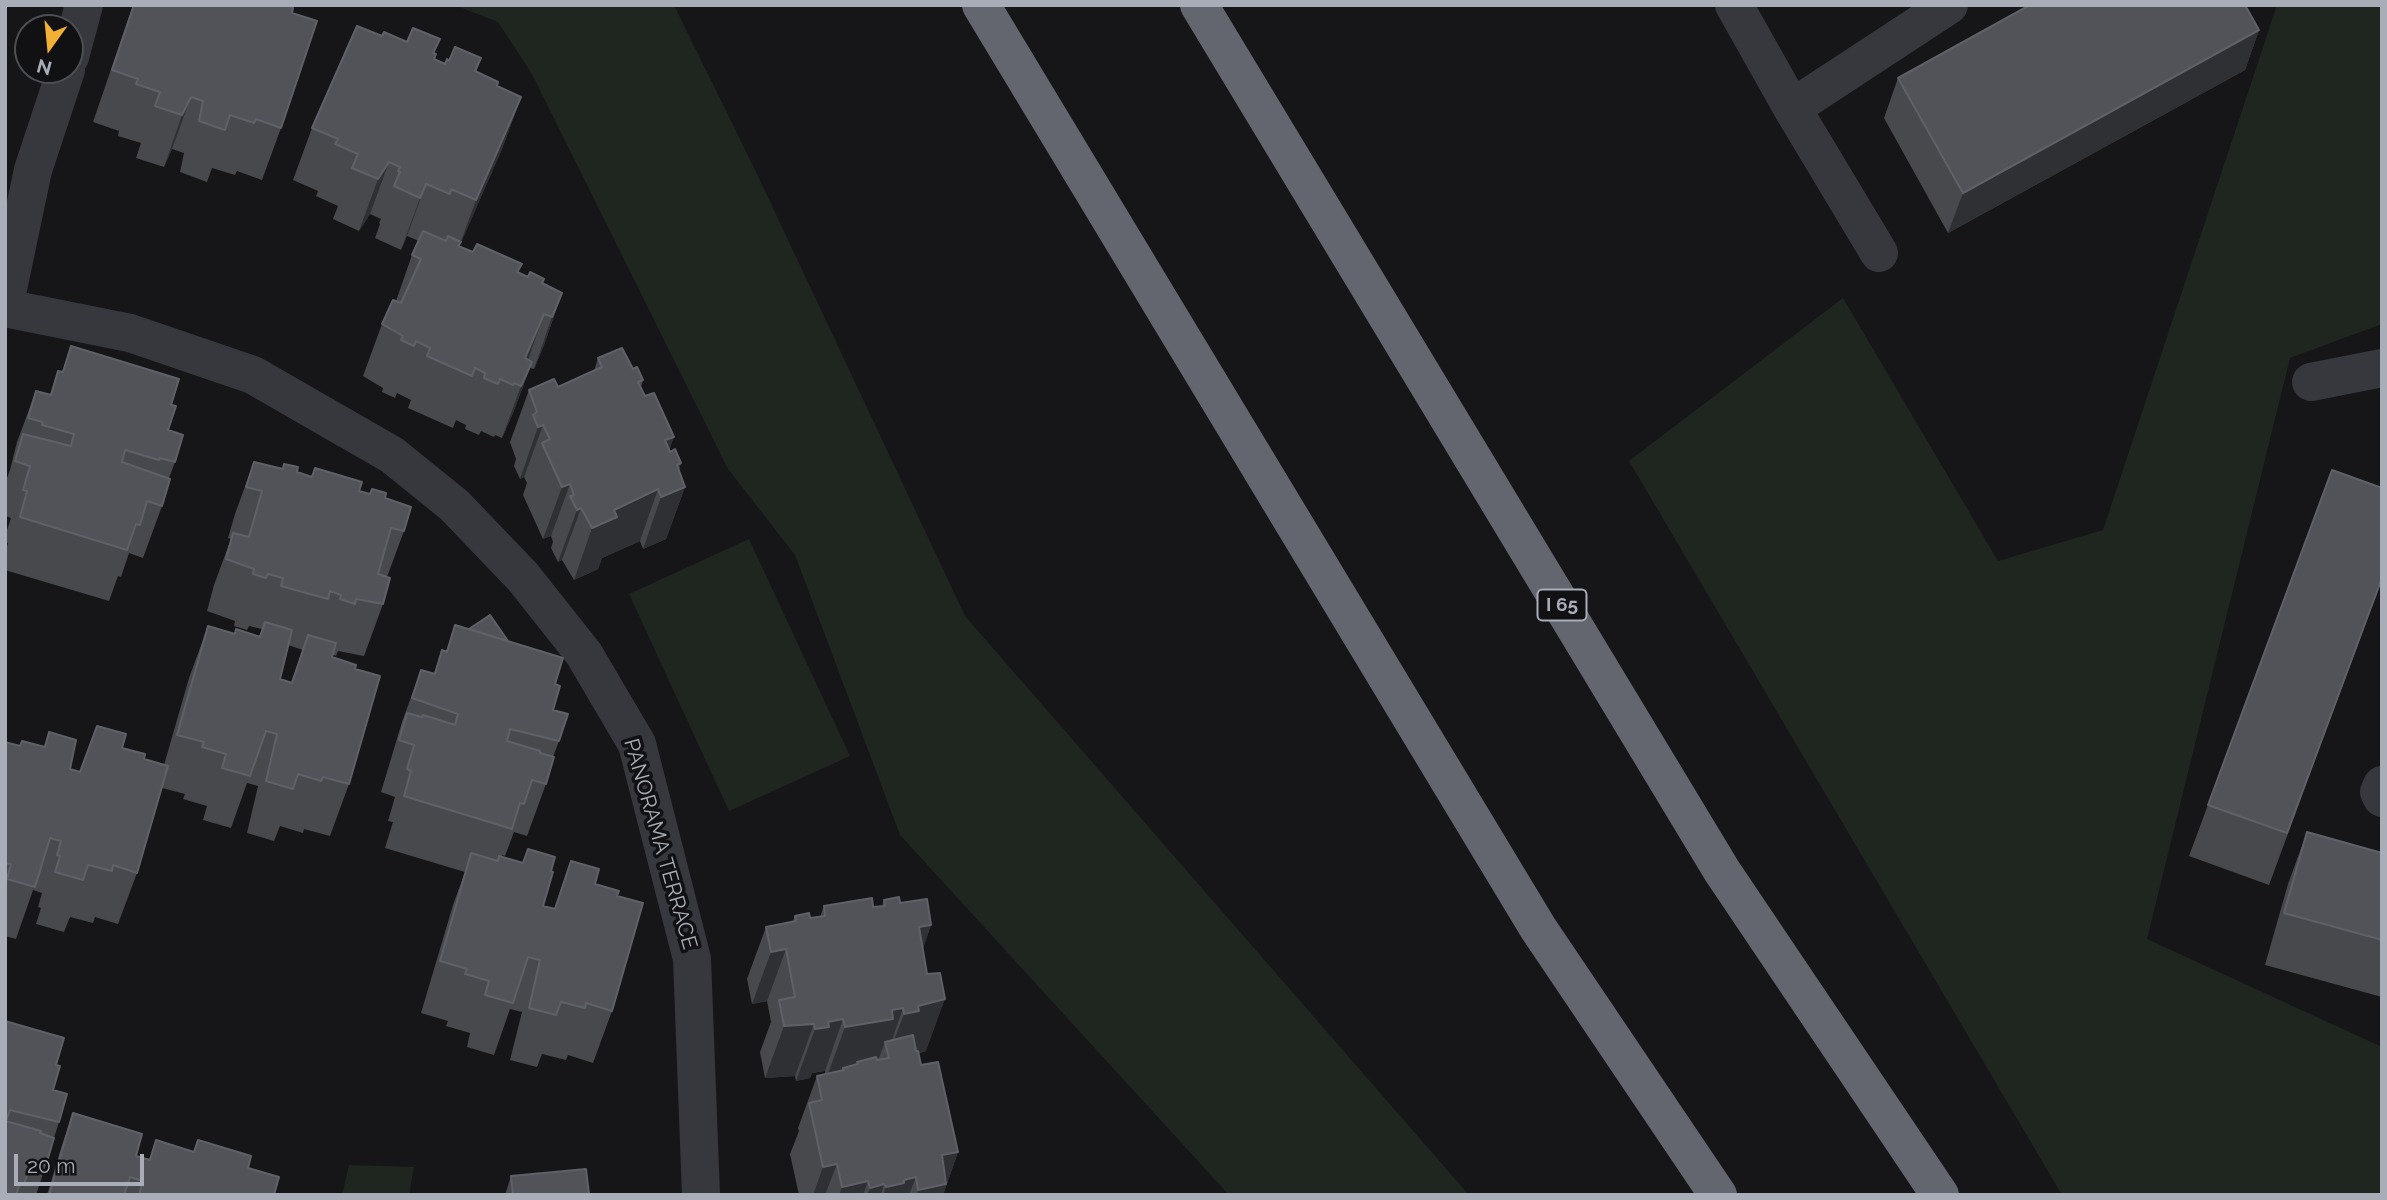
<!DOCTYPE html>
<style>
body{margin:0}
#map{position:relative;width:2387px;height:1200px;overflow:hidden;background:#161618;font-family:Raleway,sans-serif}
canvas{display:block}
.frame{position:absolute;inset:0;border:7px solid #a8adb8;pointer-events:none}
.north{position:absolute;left:14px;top:14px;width:70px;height:70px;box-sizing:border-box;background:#111113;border:2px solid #4d4f55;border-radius:50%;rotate:195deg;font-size:19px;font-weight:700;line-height:28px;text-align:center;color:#a8adb8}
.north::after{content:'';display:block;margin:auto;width:24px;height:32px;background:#f2b134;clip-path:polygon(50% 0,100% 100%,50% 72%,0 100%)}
.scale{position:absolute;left:14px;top:1154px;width:130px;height:32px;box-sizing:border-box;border:4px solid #a8adb8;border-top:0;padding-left:9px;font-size:21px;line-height:24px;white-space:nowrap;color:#a8adb8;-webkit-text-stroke:5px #111113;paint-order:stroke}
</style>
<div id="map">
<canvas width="2387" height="1200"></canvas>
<div class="frame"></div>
<div class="north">N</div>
<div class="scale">20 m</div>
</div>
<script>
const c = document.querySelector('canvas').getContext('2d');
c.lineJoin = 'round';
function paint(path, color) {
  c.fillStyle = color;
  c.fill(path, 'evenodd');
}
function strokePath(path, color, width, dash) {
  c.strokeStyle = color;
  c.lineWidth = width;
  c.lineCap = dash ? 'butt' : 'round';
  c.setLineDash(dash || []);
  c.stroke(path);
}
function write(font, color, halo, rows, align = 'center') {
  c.font = font + ' Raleway,sans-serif';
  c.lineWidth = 7;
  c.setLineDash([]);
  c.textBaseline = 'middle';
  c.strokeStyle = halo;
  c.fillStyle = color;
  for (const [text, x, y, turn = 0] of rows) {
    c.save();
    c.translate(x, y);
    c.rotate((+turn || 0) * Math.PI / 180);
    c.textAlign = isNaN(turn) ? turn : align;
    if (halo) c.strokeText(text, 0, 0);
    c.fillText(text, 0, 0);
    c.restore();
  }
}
const green = new Path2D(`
 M 454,5 L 674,5 L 757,174 L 965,616 L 1469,1195 L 1229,1195 L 900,835 L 795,555 L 728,469 L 532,74 L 498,22 Z
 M 2277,5 L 2382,5 L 2382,324 L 2290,358 L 2147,939 L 2382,1047 L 2382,1195 L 2062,1195 L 1629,461 L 1843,298 L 1998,561 L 2103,530 Z
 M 749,539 L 850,756 L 729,811 L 629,594 Z
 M 349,1165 L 414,1167 L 409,1195 L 342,1195 Z`);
const minor = new Path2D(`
 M 1734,5 L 1792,108
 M 70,57 L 84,5
 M 1879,253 L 1792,108 L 1949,5
 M 5,303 L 33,170 L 66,70
 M 5,308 L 130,333 L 253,375 L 392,455 L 454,505 L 523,577 L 584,654 L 637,744 L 692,959 L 701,1195
 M 2311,382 L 2382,368
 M 2382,785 L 2379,792 L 2382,798`);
const highway = new Path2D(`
 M 981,5 L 1538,928 L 1718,1195
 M 1199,5 L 1722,871 L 1940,1195`);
const wall = new Path2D(`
 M 133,5 L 292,13 L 281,128 L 262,180 L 237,171 L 235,175 L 212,168 L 207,182 L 180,172 L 184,153 L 172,149 L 164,167 L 136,158 L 141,143 L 118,136 L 119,131 L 93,122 Z
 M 2259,30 L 2245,70 L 1948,233 L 1884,118 L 1898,78 Z
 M 382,36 L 407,42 L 440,39 L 434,54 L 434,59 L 445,64 L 449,61 L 481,58 L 476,72 L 497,86 L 521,97 L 502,149 L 459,247 L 473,252 L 522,264 L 518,273 L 528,277 L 544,279 L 543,284 L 562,293 L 544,345 L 534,369 L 530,368 L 513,413 L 502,438 L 495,435 L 494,437 L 481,431 L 479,435 L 465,429 L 466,425 L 456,420 L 453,428 L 408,408 L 411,400 L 397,393 L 395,398 L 382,392 L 383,388 L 363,376 L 382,324 L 396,301 L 412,255 L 419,241 L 407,236 L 401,250 L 375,238 L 380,224 L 379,223 L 381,219 L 370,214 L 359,231 L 333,219 L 338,206 L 316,196 L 318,191 L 293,180 L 312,128 Z
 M 71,346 L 171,405 L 168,430 L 175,462 L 169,478 L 162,506 L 143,558 L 129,553 L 121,577 L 118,576 L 109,601 L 5,570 L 5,554 L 8,543 L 5,542 L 5,536 L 11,518 L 5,516 L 5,483 L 10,470 L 17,442 L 36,391 L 50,395 L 58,371 L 62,372 Z
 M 598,358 L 633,369 L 643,380 L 641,387 L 645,396 L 674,437 L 669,449 L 681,463 L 679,470 L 685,487 L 666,539 L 643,549 L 640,541 L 602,558 L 598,569 L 574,580 L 562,560 L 558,562 L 551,548 L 553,542 L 551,536 L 543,539 L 523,495 L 527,483 L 524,477 L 520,479 L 514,466 L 516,459 L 510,442 L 529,390 L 558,387 L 594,371 Z
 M 254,462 L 311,477 L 315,468 L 359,491 L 385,498 L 404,531 L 387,577 L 383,604 L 364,656 L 338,651 L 336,656 L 332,654 L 332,657 L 355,669 L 349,784 L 330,836 L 304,829 L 303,833 L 280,826 L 274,841 L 247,833 L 258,786 L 247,783 L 231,828 L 203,820 L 207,806 L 183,799 L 185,794 L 162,788 L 137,873 L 118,924 L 95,917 L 93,923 L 70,917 L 64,932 L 36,924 L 41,908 L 38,907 L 42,893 L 33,890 L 16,939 L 5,936 L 5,742 L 20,746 L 44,747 L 49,732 L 70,769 L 80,772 L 122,748 L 144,759 L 164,765 L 189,678 L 208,626 L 235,634 L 259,636 L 262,629 L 249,626 L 247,630 L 234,626 L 235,621 L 207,611 L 214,585 L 231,539 L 228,538 L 235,514 ZM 288,645 L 303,650 L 291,682 L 280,679 Z
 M 2332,470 L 2382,579 L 2269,885 L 2189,856 Z
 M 455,625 L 508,641 L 555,684 L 553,710 L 559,741 L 553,757 L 546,784 L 527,836 L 514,832 L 505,856 L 502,855 L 502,857 L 522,863 L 528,849 L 543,906 L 554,909 L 571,861 L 595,884 L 617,896 L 612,1011 L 593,1063 L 568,1055 L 566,1060 L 542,1054 L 537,1067 L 510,1060 L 522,1012 L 510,1009 L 494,1055 L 467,1047 L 470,1033 L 446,1026 L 448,1021 L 421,1013 L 453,905 L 465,872 L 385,848 L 393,822 L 388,821 L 395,797 L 381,792 L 402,722 L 421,670 L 434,673 L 442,650 L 446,651 Z
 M 2307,832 L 2382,853 L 2382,997 L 2265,965 L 2288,884 Z
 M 884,900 L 900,903 L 931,925 L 923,948 L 926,1051 L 919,1053 L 921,1065 L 958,1152 L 943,1195 L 799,1195 L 790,1154 L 799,1131 L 798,1128 L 817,1076 L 825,1074 L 825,1071 L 812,1073 L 810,1078 L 796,1081 L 795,1076 L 765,1078 L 760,1052 L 771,1022 L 767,1001 L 752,1004 L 747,979 L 766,927 L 793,921 L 795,916 L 810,918 L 820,917 L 824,906 L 873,907 L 882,906 Z
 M 5,1021 L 56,1065 L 53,1090 L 59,1122 L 54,1138 L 46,1165 L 36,1195 L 5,1195 Z
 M 73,1113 L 136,1156 L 149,1160 L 156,1140 L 248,1168 L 274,1195 L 47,1195 L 62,1145 Z
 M 511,1176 L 589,1194 L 594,1195 L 505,1195 Z`);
const shadedWall = new Path2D(`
 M 2259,30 L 2245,70 L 1948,233 L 1963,193 Z
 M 191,97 L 172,149 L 164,167 L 182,115 Z
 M 521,97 L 502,149 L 457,252 L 476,200 Z
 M 389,162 L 370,214 L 359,231 L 378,179 Z
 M 426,184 L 407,236 L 401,250 L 420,198 Z
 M 562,293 L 544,345 L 534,369 L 552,317 Z
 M 544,314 L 526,366 L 525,358 Z
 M 532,362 L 513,413 L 502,438 L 521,386 Z
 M 543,425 L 524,477 L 520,479 L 538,427 Z
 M 674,437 L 655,489 L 665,440 Z
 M 681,463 L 670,493 L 685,487 L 666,539 L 643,549 L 661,497 L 677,465 Z
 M 570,484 L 551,536 L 543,539 L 562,487 Z
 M 658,489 L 640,541 L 602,558 L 598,569 L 574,580 L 592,528 L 614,510 Z
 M 581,508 L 562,560 L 558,562 L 577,510 Z
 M 931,925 L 913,977 L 919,927 Z
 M 786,949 L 767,1001 L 752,1004 L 771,952 Z
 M 945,999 L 926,1051 L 902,1058 L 889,1058 L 888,1056 L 904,1014 L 918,1006 Z
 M 903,1008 L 888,1052 L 885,1042 L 874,1071 L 858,1064 L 857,1062 L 852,1075 L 844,1070 L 843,1068 L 840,1077 L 826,1079 L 845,1027 L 892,1010 Z
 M 843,1019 L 825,1071 L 812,1073 L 810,1078 L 796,1081 L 815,1029 L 828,1022 Z
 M 814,1024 L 795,1076 L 765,1078 L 784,1026 Z
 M 958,1152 L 943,1195 L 917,1195 L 918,1190 L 942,1155 Z
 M 837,1164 L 825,1195 L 813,1195 L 823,1167 Z
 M 916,1177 L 909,1195 L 883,1195 L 886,1187 L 904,1180 Z
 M 868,1181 L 863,1195 L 839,1195 L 842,1187 Z
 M 884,1184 L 881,1195 L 867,1195 L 870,1188 Z`);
const building = new Path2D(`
 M 134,5 L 286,5 L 293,8 L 292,13 L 317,21 L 281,128 L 256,119 L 254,123 L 230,115 L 225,130 L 199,121 L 203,101 L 191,97 L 182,115 L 155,106 L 160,92 L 136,84 L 138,79 L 112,70 Z
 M 2030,5 L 2245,5 L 2259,30 L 1963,193 L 1898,78 Z
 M 357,26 L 382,36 L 384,32 L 407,42 L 413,28 L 440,39 L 433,53 L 436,54 L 434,59 L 445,64 L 447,59 L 449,61 L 455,47 L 481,58 L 475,71 L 498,82 L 497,86 L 521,97 L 476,200 L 451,189 L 450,194 L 426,184 L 420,198 L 394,186 L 400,172 L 398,171 L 400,167 L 389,162 L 378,179 L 352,168 L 358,154 L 335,144 L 338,139 L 312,128 Z
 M 423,231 L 446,241 L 448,236 L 461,242 L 458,246 L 473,252 L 477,244 L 522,264 L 517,272 L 528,277 L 530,272 L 544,279 L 542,283 L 562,293 L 552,317 L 544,314 L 525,358 L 532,362 L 521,386 L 514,383 L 513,385 L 500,379 L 498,384 L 484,378 L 485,373 L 475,368 L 472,376 L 427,356 L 430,348 L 416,341 L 414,346 L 401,340 L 403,336 L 382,324 L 393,300 L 401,303 L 421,259 L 412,255 Z
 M 71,346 L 179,379 L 171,405 L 176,406 L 168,430 L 183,435 L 175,462 L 160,458 L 159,460 L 125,450 L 122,462 L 170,479 L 162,506 L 147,501 L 140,525 L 136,524 L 127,550 L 20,517 L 27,491 L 23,490 L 30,466 L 15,461 L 23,434 L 71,446 L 74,434 L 42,425 L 43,422 L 28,418 L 36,391 L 51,395 L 58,371 L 63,372 Z
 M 622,348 L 633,369 L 637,367 L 643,380 L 638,382 L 645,396 L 654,393 L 674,437 L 665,440 L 670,452 L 675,449 L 681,463 L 677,465 L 685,487 L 661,497 L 658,489 L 614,510 L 617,517 L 592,528 L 581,508 L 577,510 L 570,496 L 574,495 L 570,484 L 562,487 L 542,443 L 550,439 L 543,425 L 538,427 L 533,415 L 537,412 L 529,390 L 554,379 L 558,387 L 602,367 L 598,358 Z
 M 254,462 L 283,469 L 284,464 L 298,467 L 297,472 L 312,477 L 315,468 L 362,482 L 359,491 L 370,494 L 372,489 L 386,493 L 385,498 L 411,507 L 404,531 L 391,528 L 378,574 L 390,578 L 383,604 L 356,599 L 355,604 L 340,599 L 341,595 L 330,591 L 328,599 L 281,586 L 283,578 L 268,574 L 266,578 L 253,574 L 254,569 L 226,559 L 233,533 L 249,537 L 262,491 L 246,487 Z
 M 2332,470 L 2382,488 L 2382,578 L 2287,833 L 2208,805 Z
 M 490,615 L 508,641 L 469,629 Z
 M 265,622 L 292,630 L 280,679 L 292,683 L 308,635 L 336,643 L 332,657 L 356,665 L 355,669 L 380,676 L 349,784 L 323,777 L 321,781 L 298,774 L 293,789 L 266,781 L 277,734 L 266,731 L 250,776 L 222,768 L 226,754 L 202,747 L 204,742 L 177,735 L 208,626 L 235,634 L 236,629 L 260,637 Z
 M 455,625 L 563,658 L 555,684 L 560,686 L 553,710 L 568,714 L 559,741 L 510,729 L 507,741 L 540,751 L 540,753 L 554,757 L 546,784 L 532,780 L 524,804 L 520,803 L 512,829 L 404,796 L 411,771 L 407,769 L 414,745 L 399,740 L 407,713 L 422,717 L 423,715 L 455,725 L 458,714 L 412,698 L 421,670 L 435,674 L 442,650 L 447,652 Z
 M 97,726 L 126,734 L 122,748 L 145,754 L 144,759 L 168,766 L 137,873 L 113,865 L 112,871 L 88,865 L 83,880 L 55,872 L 60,856 L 57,855 L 61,841 L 50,838 L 35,887 L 7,879 L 11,864 L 5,863 L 5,742 L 20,746 L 22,741 L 45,747 L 49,732 L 76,740 L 70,769 L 80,772 Z
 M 2307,832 L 2382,853 L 2382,940 L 2284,913 Z
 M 528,849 L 555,857 L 551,871 L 553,872 L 543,906 L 555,909 L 571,861 L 599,869 L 595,884 L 619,891 L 617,896 L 643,903 L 612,1011 L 586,1003 L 585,1008 L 561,1002 L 556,1015 L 529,1008 L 540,960 L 528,957 L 513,1003 L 485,995 L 489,981 L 465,974 L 467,969 L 440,961 L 471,853 L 498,861 L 499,856 L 523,863 Z
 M 899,897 L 900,903 L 927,899 L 931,925 L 919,927 L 927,974 L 940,973 L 945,999 L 918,1006 L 919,1011 L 904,1014 L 903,1008 L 892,1010 L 893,1019 L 845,1027 L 843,1019 L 828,1022 L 829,1027 L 815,1029 L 814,1024 L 784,1026 L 779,1000 L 795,997 L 786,949 L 771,952 L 766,927 L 796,921 L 795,916 L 809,913 L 810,918 L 825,916 L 824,906 L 872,898 L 873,907 L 885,906 L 884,900 Z
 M 5,1021 L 64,1038 L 56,1065 L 60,1066 L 53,1090 L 67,1094 L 59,1122 L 10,1110 L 6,1121 L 41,1131 L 40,1133 L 54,1138 L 46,1165 L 32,1160 L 24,1185 L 20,1183 L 16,1195 L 5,1195 Z
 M 913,1035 L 916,1051 L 918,1051 L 921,1065 L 938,1062 L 958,1152 L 942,1155 L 946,1184 L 918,1190 L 916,1177 L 904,1180 L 904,1183 L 886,1187 L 884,1184 L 870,1188 L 868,1181 L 842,1187 L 837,1164 L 823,1167 L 809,1103 L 822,1100 L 817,1076 L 844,1070 L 843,1068 L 858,1064 L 857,1062 L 876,1057 L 877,1060 L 889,1058 L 885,1042 Z
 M 73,1113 L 142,1134 L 136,1156 L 150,1160 L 156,1140 L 194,1152 L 198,1140 L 251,1156 L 248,1168 L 279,1177 L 274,1195 L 139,1195 L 143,1181 L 130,1177 L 124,1195 L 49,1195 Z
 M 586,1169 L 589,1194 L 594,1195 L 513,1195 L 511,1176 Z`);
const shields = [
 [1562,605,49]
];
const shieldNames = [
 ["I 65",1562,605]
];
const streetNames = [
 ["PANORAMA TERRACE",660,844,74]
];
paint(green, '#1e261f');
strokePath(minor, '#37383d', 38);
strokePath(highway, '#63666e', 38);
paint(wall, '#47494d');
paint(shadedWall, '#2f3033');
paint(building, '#525359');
strokePath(building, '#5f6168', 2);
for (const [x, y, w] of shields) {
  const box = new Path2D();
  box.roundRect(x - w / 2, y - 15.5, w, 31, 5);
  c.fillStyle = '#111113';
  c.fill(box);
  strokePath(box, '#a8adb8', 2);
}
write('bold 19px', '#a8adb8', null, shieldNames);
write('21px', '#a8adb8', '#111113', streetNames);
</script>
